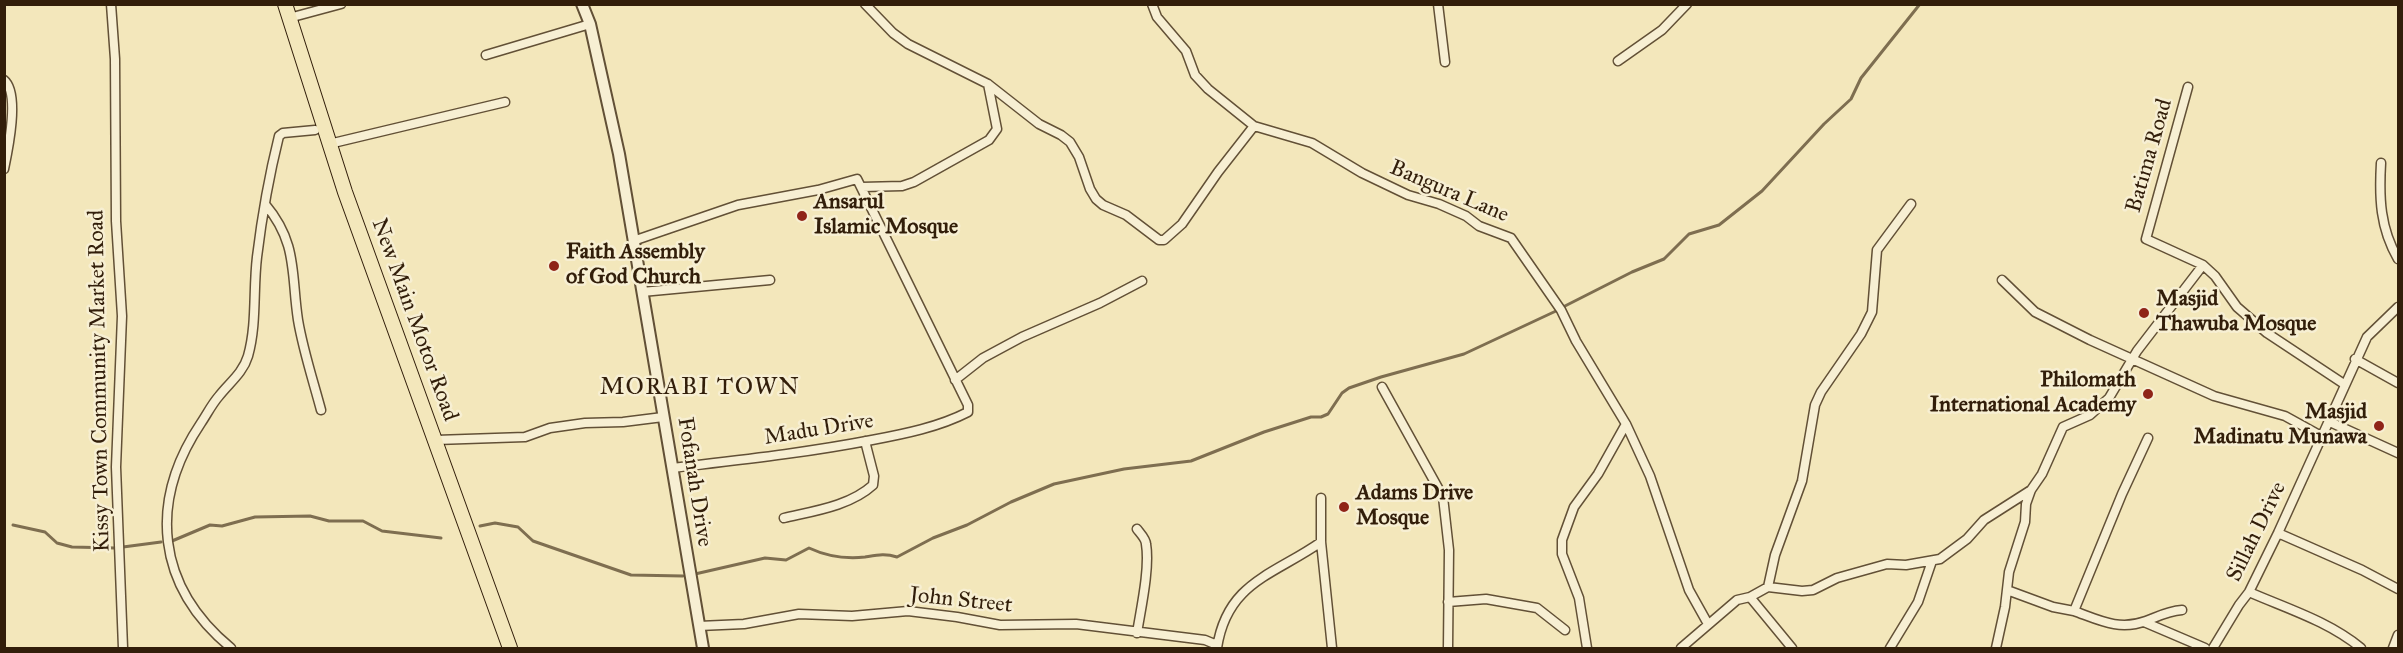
<!DOCTYPE html>
<style>
body{margin:0}
#map{position:relative;width:2403px;height:653px;overflow:hidden;background:#f3e7bb;font-family:"IM FELL Great Primer",serif}
canvas{display:block}
.frame{position:absolute;inset:0;border:6px solid #321e0a;pointer-events:none}
</style>
<div id="map">
<canvas width="2403" height="653"></canvas>
<div class="frame"></div>
</div>
<script>
const c = document.querySelector('canvas').getContext('2d');
c.lineJoin = 'round';
function strokePath(path, color, width, dash) {
  c.strokeStyle = color;
  c.lineWidth = width;
  c.lineCap = dash ? 'butt' : 'round';
  c.setLineDash(dash || []);
  c.stroke(path);
}
function write(font, color, halo, rows, align = 'center') {
  c.font = font + ' "IM FELL Great Primer",serif';
  c.lineWidth = 5;
  c.setLineDash([]);
  c.textBaseline = 'middle';
  c.strokeStyle = halo;
  c.fillStyle = color;
  for (const [text, x, y, turn = 0] of rows) {
    c.save();
    c.translate(x, y);
    c.rotate((+turn || 0) * Math.PI / 180);
    c.textAlign = isNaN(turn) ? turn : align;
    if (halo) c.strokeText(text, 0, 0);
    c.fillText(text, 0, 0);
    c.restore();
  }
}
const stream = new Path2D(`
 M 1563,307 L 1632,272 L 1664,259 L 1689,234 L 1719,225 L 1762,191 L 1824,124 L 1851,99 L 1861,78 L 1920,4
 M 13,525 L 45,532 L 57,543 L 72,547 L 115,548
 M 480,526 L 495,523 L 518,527 L 533,541 L 631,575 L 683,576
 M 172,541 L 210,525 L 222,526 L 255,517 L 310,516 L 329,521 L 363,521 L 382,531 L 441,538
 M 123,547 L 161,542
 M 695,574 L 765,558 L 786,560 L 809,548 C 826,556 846,559 865,557 C 877,555 885,553 897,557 L 933,538 L 967,525 L 1011,502 L 1054,484 L 1124,469 L 1191,461 L 1264,432 L 1311,417 L 1321,417 L 1328,414 L 1342,393 L 1349,388 L 1381,377 L 1464,354 L 1556,311`);
const minor = new Path2D(`
 M 111,4 L 115,59 L 116,221 L 122,316 L 116,467 L 123,648
 M 865,4 L 893,33 L 908,44 L 988,84 L 1039,124 L 1061,135 L 1070,142 L 1079,157 L 1090,189 L 1096,199 L 1103,205 L 1126,215 L 1159,240 L 1164,240 L 1182,224 L 1218,172 L 1254,126
 M 1152,4 L 1157,17 L 1186,51 L 1195,75 L 1208,89 L 1254,126 L 1312,143 L 1362,173 L 1408,195 L 1439,204 L 1466,216 L 1479,226 L 1511,238 L 1561,310 L 1576,341 L 1626,424 L 1650,476 L 1689,590 L 1708,624
 M 1438,4 L 1445,62
 M 289,18 L 341,4
 M 486,55 L 590,24
 M 1618,61 L 1662,30 L 1687,4
 M 4,80 C 20,93 8,150 4,169
 M 2188,87 L 2146,239 L 2203,265 L 2215,276 L 2237,307 L 2267,333 L 2344,384
 M 329,144 L 505,102
 M 2381,163 C 2379,198 2380,228 2398,259
 M 862,187 L 902,186 L 914,182 L 989,140 L 997,129 L 988,84
 M 265,204 C 298,243 291,274 298,320 C 303,350 313,380 321,410
 M 633,241 L 738,205 L 818,190 L 857,179 L 968,405 L 968,412 C 939,427 904,434 872,440 C 805,453 739,460 672,468
 M 2002,280 L 2035,312 L 2090,340 L 2214,396 L 2285,416 L 2323,437
 M 642,292 L 770,280
 M 2355,359 L 2398,383
 M 955,380 L 983,358 L 1022,337 L 1100,303 L 1142,281
 M 1382,387 L 1443,497 L 1449,550 L 1448,648
 M 2330,422 L 2398,453
 M 436,440 L 525,437 L 550,428 L 585,423 L 623,422 L 663,417
 M 1321,498 L 1321,542 L 1332,648
 M 784,518 C 814,511 850,506 873,485 L 874,476 L 865,441
 M 2278,533 L 2362,570 L 2398,589
 M 1768,587 L 1775,555 L 1802,481 L 1815,405 L 1821,392 L 1861,334 L 1872,312 L 1877,250 L 1911,204
 M 2007,590 L 2053,607 L 2074,611 L 2122,494 L 2148,438
 M 2249,592 C 2288,609 2328,621 2361,648
 M 1750,597 L 1768,587 L 1802,591 L 1813,590 L 1837,578 L 1887,564 L 1906,565 L 1940,559 L 1967,539 L 1984,520 L 2031,490
 M 1448,602 L 1486,599 L 1537,608 L 1565,630
 M 2074,611 C 2099,620 2119,631 2146,621 C 2159,616 2168,611 2182,610
 M 2144,622 L 2205,648
 M 699,626 L 744,624 L 799,614 L 852,616 L 908,611 L 957,617 L 1000,625 L 1076,624 L 1205,640 L 1217,645
 M 1137,633 C 1141,608 1150,568 1146,544 C 1146,539 1140,533 1137,529
 M 231,648 C 156,586 148,502 201,423 C 207,414 212,404 219,396 C 229,383 243,373 248,356 C 257,324 253,290 257,257 C 262,216 269,176 279,136 L 283,133 L 315,130
 M 1217,648 C 1227,582 1274,575 1321,542
 M 1587,648 L 1579,598 L 1562,554 L 1562,540 L 1574,507 L 1598,474 L 1626,424
 M 1681,648 L 1737,600 L 1750,597 L 1792,648
 M 1890,648 L 1918,602 L 1932,561
 M 1996,648 L 2005,607 L 2009,572 L 2025,522 L 2026,504 L 2031,490 L 2042,474 L 2063,427 L 2090,415 L 2109,398 L 2137,351 L 2203,265
 M 2213,648 L 2239,605 L 2249,592 L 2278,533 L 2367,337 L 2398,307
 M 2393,648 L 2398,635`);
const tertiary = new Path2D(`
 M 582,4 L 590,24 L 619,154 L 703,648`);
const trunk = new Path2D(`
 M 285,4 L 345,192 L 510,648`);
const markers = [
 [802,216,6,"#8f2418"],
 [554,266,6,"#8f2418"],
 [2144,313,6,"#8f2418"],
 [2148,394,6,"#8f2418"],
 [2379,426,6,"#8f2418"],
 [1344,507,6,"#8f2418"]
];
const streetNames = [
 ["Batima Road",2150,156,-74],
 ["Bangura Lane",1449,192,23],
 ["New Main Motor Road",414,320,70],
 ["Kissy Town Community Market Road",100,381,-91],
 ["Madu Drive",819,430,-9],
 ["Fofanah Drive",694,482,81],
 ["Sillah Drive",2257,532,-64],
 ["John Street",961,601,6]
];
const poiNames = [
 ["Ansarul",814,203],
 ["Islamic Mosque",814,228],
 ["Faith Assembly",566,253],
 ["of God Church",566,278],
 ["Masjid",2156,300],
 ["Thawuba Mosque",2156,325],
 ["Philomath",2136,381,"right"],
 ["International Academy",2136,406,"right"],
 ["Masjid",2367,413,"right"],
 ["Madinatu Munawa",2367,438,"right"],
 ["Adams Drive",1356,494],
 ["Mosque",1356,519]
];
const neighbourhoodNames = [
 ["MORABI TOWN",700,388]
];
strokePath(stream, '#7e6e50', 3);
strokePath(minor, '#625036', 11);
strokePath(tertiary, '#625036', 14);
strokePath(trunk, '#321e0a', 16);
strokePath(minor, '#f7efd3', 8);
strokePath(tertiary, '#f7efd3', 10);
strokePath(trunk, '#f3e7bb', 14);
for (const [x, y, r, color] of markers) {
  const dot = new Path2D();
  dot.arc(x, y, r, 0, 2 * Math.PI);
  c.fillStyle = color;
  c.fill(dot);
  strokePath(dot, '#f7efd3', 2);
}
write('22px', '#321e0a', '#f7efd3', streetNames);
write('bold 22px', '#321e0a', '#f7efd3', poiNames, 'left');
c.letterSpacing = '1.5px';
write('24px', '#321e0a', '#f7efd3', neighbourhoodNames);
c.letterSpacing = '0px';
</script>
